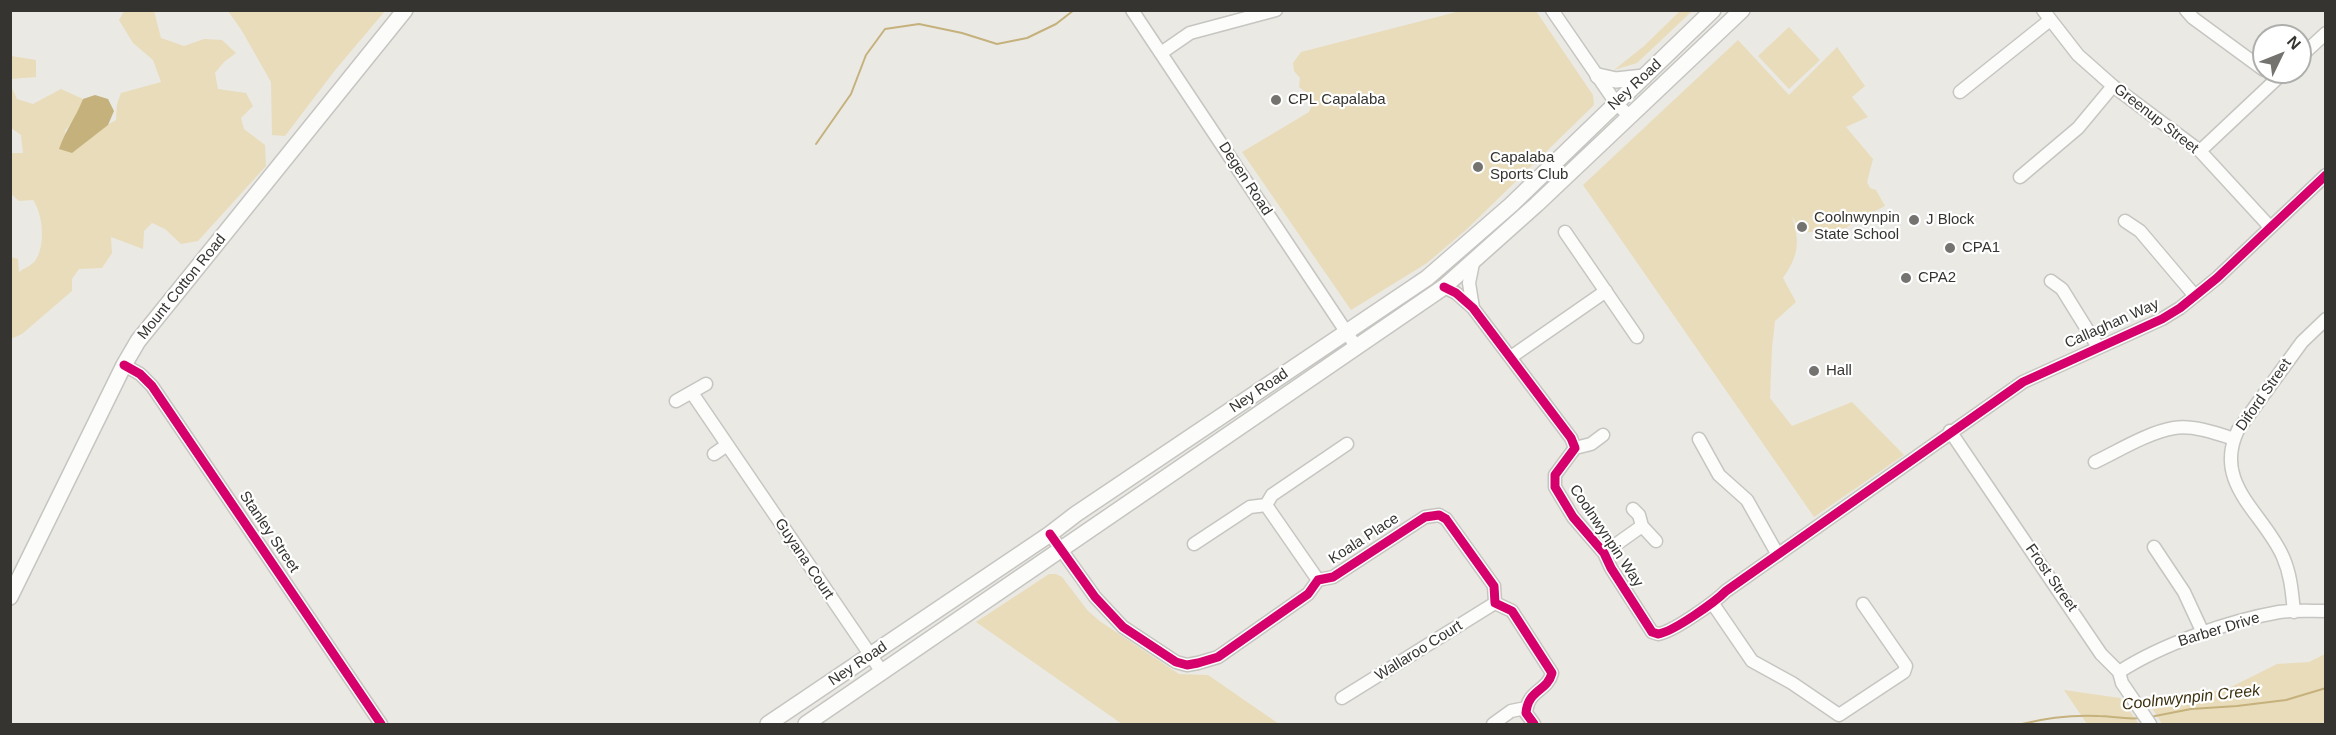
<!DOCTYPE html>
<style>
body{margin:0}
#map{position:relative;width:2336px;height:735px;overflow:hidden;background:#eae9e4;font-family:Arial,sans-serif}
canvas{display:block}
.frame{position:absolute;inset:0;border:12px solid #353430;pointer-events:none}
.north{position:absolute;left:2252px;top:24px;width:60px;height:60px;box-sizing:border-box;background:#fff;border:2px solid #aeaeac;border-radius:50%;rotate:47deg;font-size:16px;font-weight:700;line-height:24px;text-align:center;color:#353430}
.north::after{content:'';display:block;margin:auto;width:21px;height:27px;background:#74736f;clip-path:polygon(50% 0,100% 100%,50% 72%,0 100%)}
</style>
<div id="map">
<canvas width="2336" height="735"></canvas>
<div class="frame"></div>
<div class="north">N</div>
</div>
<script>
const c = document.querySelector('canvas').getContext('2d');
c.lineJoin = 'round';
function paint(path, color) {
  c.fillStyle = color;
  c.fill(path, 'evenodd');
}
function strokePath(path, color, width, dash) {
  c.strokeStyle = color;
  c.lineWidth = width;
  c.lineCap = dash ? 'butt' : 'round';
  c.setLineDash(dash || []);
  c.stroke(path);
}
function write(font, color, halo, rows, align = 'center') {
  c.font = font + ' Arial,sans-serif';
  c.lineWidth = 4.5;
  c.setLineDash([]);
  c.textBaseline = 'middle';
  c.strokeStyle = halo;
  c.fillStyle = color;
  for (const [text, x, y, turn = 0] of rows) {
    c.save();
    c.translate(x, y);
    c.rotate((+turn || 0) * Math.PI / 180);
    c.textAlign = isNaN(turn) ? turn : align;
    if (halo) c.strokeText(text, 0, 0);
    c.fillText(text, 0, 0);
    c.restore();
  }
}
const green = new Path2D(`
 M 1464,10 L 1536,11 L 1593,95 L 1594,105 L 1467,229 L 1427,263 L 1351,310 L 1242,152 L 1309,112 L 1313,102 L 1308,94 L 1299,87 L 1300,78 L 1294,71 L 1293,63 L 1301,52 Z
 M 1681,10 L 1692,11 L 1637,63 L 1614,70 L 1644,46 Z
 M 124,11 L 154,11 L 161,38 L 184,46 L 204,39 L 222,40 L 236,53 L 224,62 L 215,73 L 218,89 L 246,93 L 253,106 L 241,118 L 244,129 L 265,145 L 266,166 L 198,241 L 181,244 L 165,229 L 152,223 L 144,231 L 143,249 L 111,237 L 112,253 L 102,268 L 79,269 L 72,279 L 72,291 L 22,334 L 11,339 L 11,257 L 18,259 L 19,272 C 23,269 32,265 35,261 C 46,246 43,214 33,200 L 19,201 L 11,194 L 11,153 L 23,153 L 21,135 L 11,128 L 10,84 L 17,99 L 33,104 L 61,89 L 83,99 L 77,115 L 65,131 L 72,152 L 99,130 L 116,120 L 117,104 L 121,93 L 161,82 L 153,60 L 133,43 L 119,20 Z
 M 228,11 L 385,11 L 336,69 L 285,136 L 272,135 L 271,82 L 242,31 Z
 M 1789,27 L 1820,60 L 1789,89 L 1758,56 Z
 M 1738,40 L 1789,95 L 1837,47 L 1865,86 L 1852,97 L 1868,117 L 1846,127 L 1873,159 L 1867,182 L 1870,188 L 1876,190 L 1885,206 L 1859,219 L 1846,228 L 1801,233 L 1792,216 C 1800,242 1799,255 1783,278 L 1796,302 L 1775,321 L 1772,348 L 1770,398 L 1792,426 L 1852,402 L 1904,455 L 1814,517 L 1583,185 Z
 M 11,56 L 36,60 L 36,77 L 11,79 Z
 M 1049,574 L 1056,574 L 1062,577 L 1088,611 L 1101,622 L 1179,674 L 1208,675 L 1279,724 L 1122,724 L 976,622 Z
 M 2325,654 L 2325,724 L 2162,724 L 2145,697 L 2225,690 L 2277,664 L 2309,662 Z
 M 2064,690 L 2120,698 L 2139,724 L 2087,724 Z`);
const water = new Path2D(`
 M 95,95 L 108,99 L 114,111 L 108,125 L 72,153 L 59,149 C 65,131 76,117 83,99 Z`);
const stream = new Path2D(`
 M 816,144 L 851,94 L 866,55 L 885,29 L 919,24 L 962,33 L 997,44 L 1027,38 L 1056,24 L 1074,10
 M 2150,717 L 2191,709 L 2237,706 L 2286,700 L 2326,688
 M 2022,724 C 2046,718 2073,715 2098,716 C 2113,716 2126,720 2141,718`);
const minor = new Path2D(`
 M 1132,10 L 1357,348
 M 1552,10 L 1616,103 L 1629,116
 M 2043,10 L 2078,55 L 2113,86 L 2200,151 L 2270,227
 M 2186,10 L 2193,18 L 2264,70
 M 1161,53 L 1190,33 L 1276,10
 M 2300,57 L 2326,33
 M 1960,92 L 2050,20
 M 2200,151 L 2284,72
 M 2020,177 L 2078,128 L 2113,86
 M 2125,221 L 2140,231 L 2195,296
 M 1565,232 L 1637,337
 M 2051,281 L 2062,289 L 2098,347
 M 1444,287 L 1456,293 L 1473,308 L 1571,438 L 1575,448 L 1555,475 L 1555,487 L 1573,517 L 1604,553 L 1611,568 L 1652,632 L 1658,634 C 1673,632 1715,602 1726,591 L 2023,382 L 2162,319 L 2180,308 L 2217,278 L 2326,175
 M 1473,308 L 1469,283 L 1473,263
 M 1511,357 L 1606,291
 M 124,365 L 140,374 L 152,386 L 381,724
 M 692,393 L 882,672
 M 676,401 L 706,384
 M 1950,431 L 2101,654 L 2119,672 L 2122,683 L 2150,724
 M 1699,439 L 1719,475 L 1747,500 L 1778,555
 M 1575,448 L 1591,444 L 1603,435
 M 714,454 L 727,445
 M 2095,462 C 2118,451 2149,432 2174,428 C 2193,425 2216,433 2234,439
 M 1633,509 L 1639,515 L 1642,526 L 1656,541
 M 1050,534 L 1095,597 L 1123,627 L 1176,662 L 1187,665 L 1198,663 L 1218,657 L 1308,594 L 1318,580 L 1333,577 L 1425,517 L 1439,515 L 1446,519 L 1494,586 L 1495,603 L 1512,611 L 1552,673 C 1547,692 1528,689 1526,713 L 1534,724
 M 1194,544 L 1250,507 L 1266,505
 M 2154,547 L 2184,592 L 2203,633
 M 1604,553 L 1642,526
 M 1318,580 L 1266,505 L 1272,495 L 1347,444
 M 1713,604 L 1752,661 L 1792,683 L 1839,715 L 1904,672 L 1906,666 L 1863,604
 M 2294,612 C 2292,593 2291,575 2283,557 C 2264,513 2212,484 2238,430 L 2302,342 L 2326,319
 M 2119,672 C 2162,644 2229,621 2279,612 C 2294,610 2310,611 2326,611
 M 1342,698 L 1495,603
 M 1493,724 L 1511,711 L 1526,708`);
const major = new Path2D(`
 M 1598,76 L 1616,80 L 1644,77
 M 10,597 L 124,365 L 138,341 L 405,10
 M 768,724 L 1050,534 L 1076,514 L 1427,278 L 1511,205 L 1713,10
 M 806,724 L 1444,287 L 1537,204 L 1742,10`);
const cycleway = new Path2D(`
 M 1444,287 L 1456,293 L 1473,308 L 1571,438 L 1575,448 L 1555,475 L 1555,487 L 1573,517 L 1604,553 L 1611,568 L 1652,632 L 1658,634 C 1673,632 1715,602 1726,591 L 2023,382 L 2162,319 L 2180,308 L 2217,278 L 2326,175
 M 124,365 L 140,374 L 152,386 L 381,724
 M 1050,534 L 1095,597 L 1123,627 L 1176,662 L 1187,665 L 1198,663 L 1218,657 L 1308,594 L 1318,580 L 1333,577 L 1425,517 L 1439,515 L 1446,519 L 1494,586 L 1495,603 L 1512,611 L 1552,673 C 1547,692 1528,689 1526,713 L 1534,724`);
const markers = [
 [1276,100,6,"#74736f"],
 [1478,167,6,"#74736f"],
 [1914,220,6,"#74736f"],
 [1802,227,6,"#74736f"],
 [1950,248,6,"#74736f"],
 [1906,278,6,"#74736f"],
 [1814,371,6,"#74736f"]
];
const streetNames = [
 ["Ney Road",1635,85,-43],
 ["Greenup Street",2156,119,38],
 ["Degen Road",1245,179,57],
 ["Mount Cotton Road",182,287,-51],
 ["Callaghan Way",2112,324,-24],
 ["Ney Road",1259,391,-34],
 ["Diford Street",2264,395,-55],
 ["Stanley Street",269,532,56],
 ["Coolnwynpin Way",1606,536,56],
 ["Koala Place",1364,539,-33],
 ["Guyana Court",804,559,56],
 ["Frost Street",2051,578,55],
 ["Barber Drive",2219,630,-17],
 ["Wallaroo Court",1419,651,-32],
 ["Ney Road",858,664,-34]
];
const poiNames = [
 ["CPL Capalaba",1288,100],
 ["Capalaba",1490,158],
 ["Sports Club",1490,175],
 ["Coolnwynpin",1814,218],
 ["State School",1814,235],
 ["J Block",1926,220],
 ["CPA1",1962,248],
 ["CPA2",1918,278],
 ["Hall",1826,371]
];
const waterNames = [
 ["Coolnwynpin Creek",2191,698,-6]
];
paint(green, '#e9dcba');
paint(water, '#c5b17c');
strokePath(stream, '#c5b17c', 2);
strokePath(minor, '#c6c5c1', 15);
strokePath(major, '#c6c5c1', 18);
strokePath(minor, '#fcfcfb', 12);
strokePath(major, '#fcfcfb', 15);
strokePath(cycleway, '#d6006c', 9);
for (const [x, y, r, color] of markers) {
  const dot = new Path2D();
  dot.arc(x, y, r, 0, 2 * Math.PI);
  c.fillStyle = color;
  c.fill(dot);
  strokePath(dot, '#fff', 2);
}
write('15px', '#353430', '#fff', streetNames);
write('15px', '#353430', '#fff', poiNames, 'left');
write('italic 16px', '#3d3110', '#fff', waterNames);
</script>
